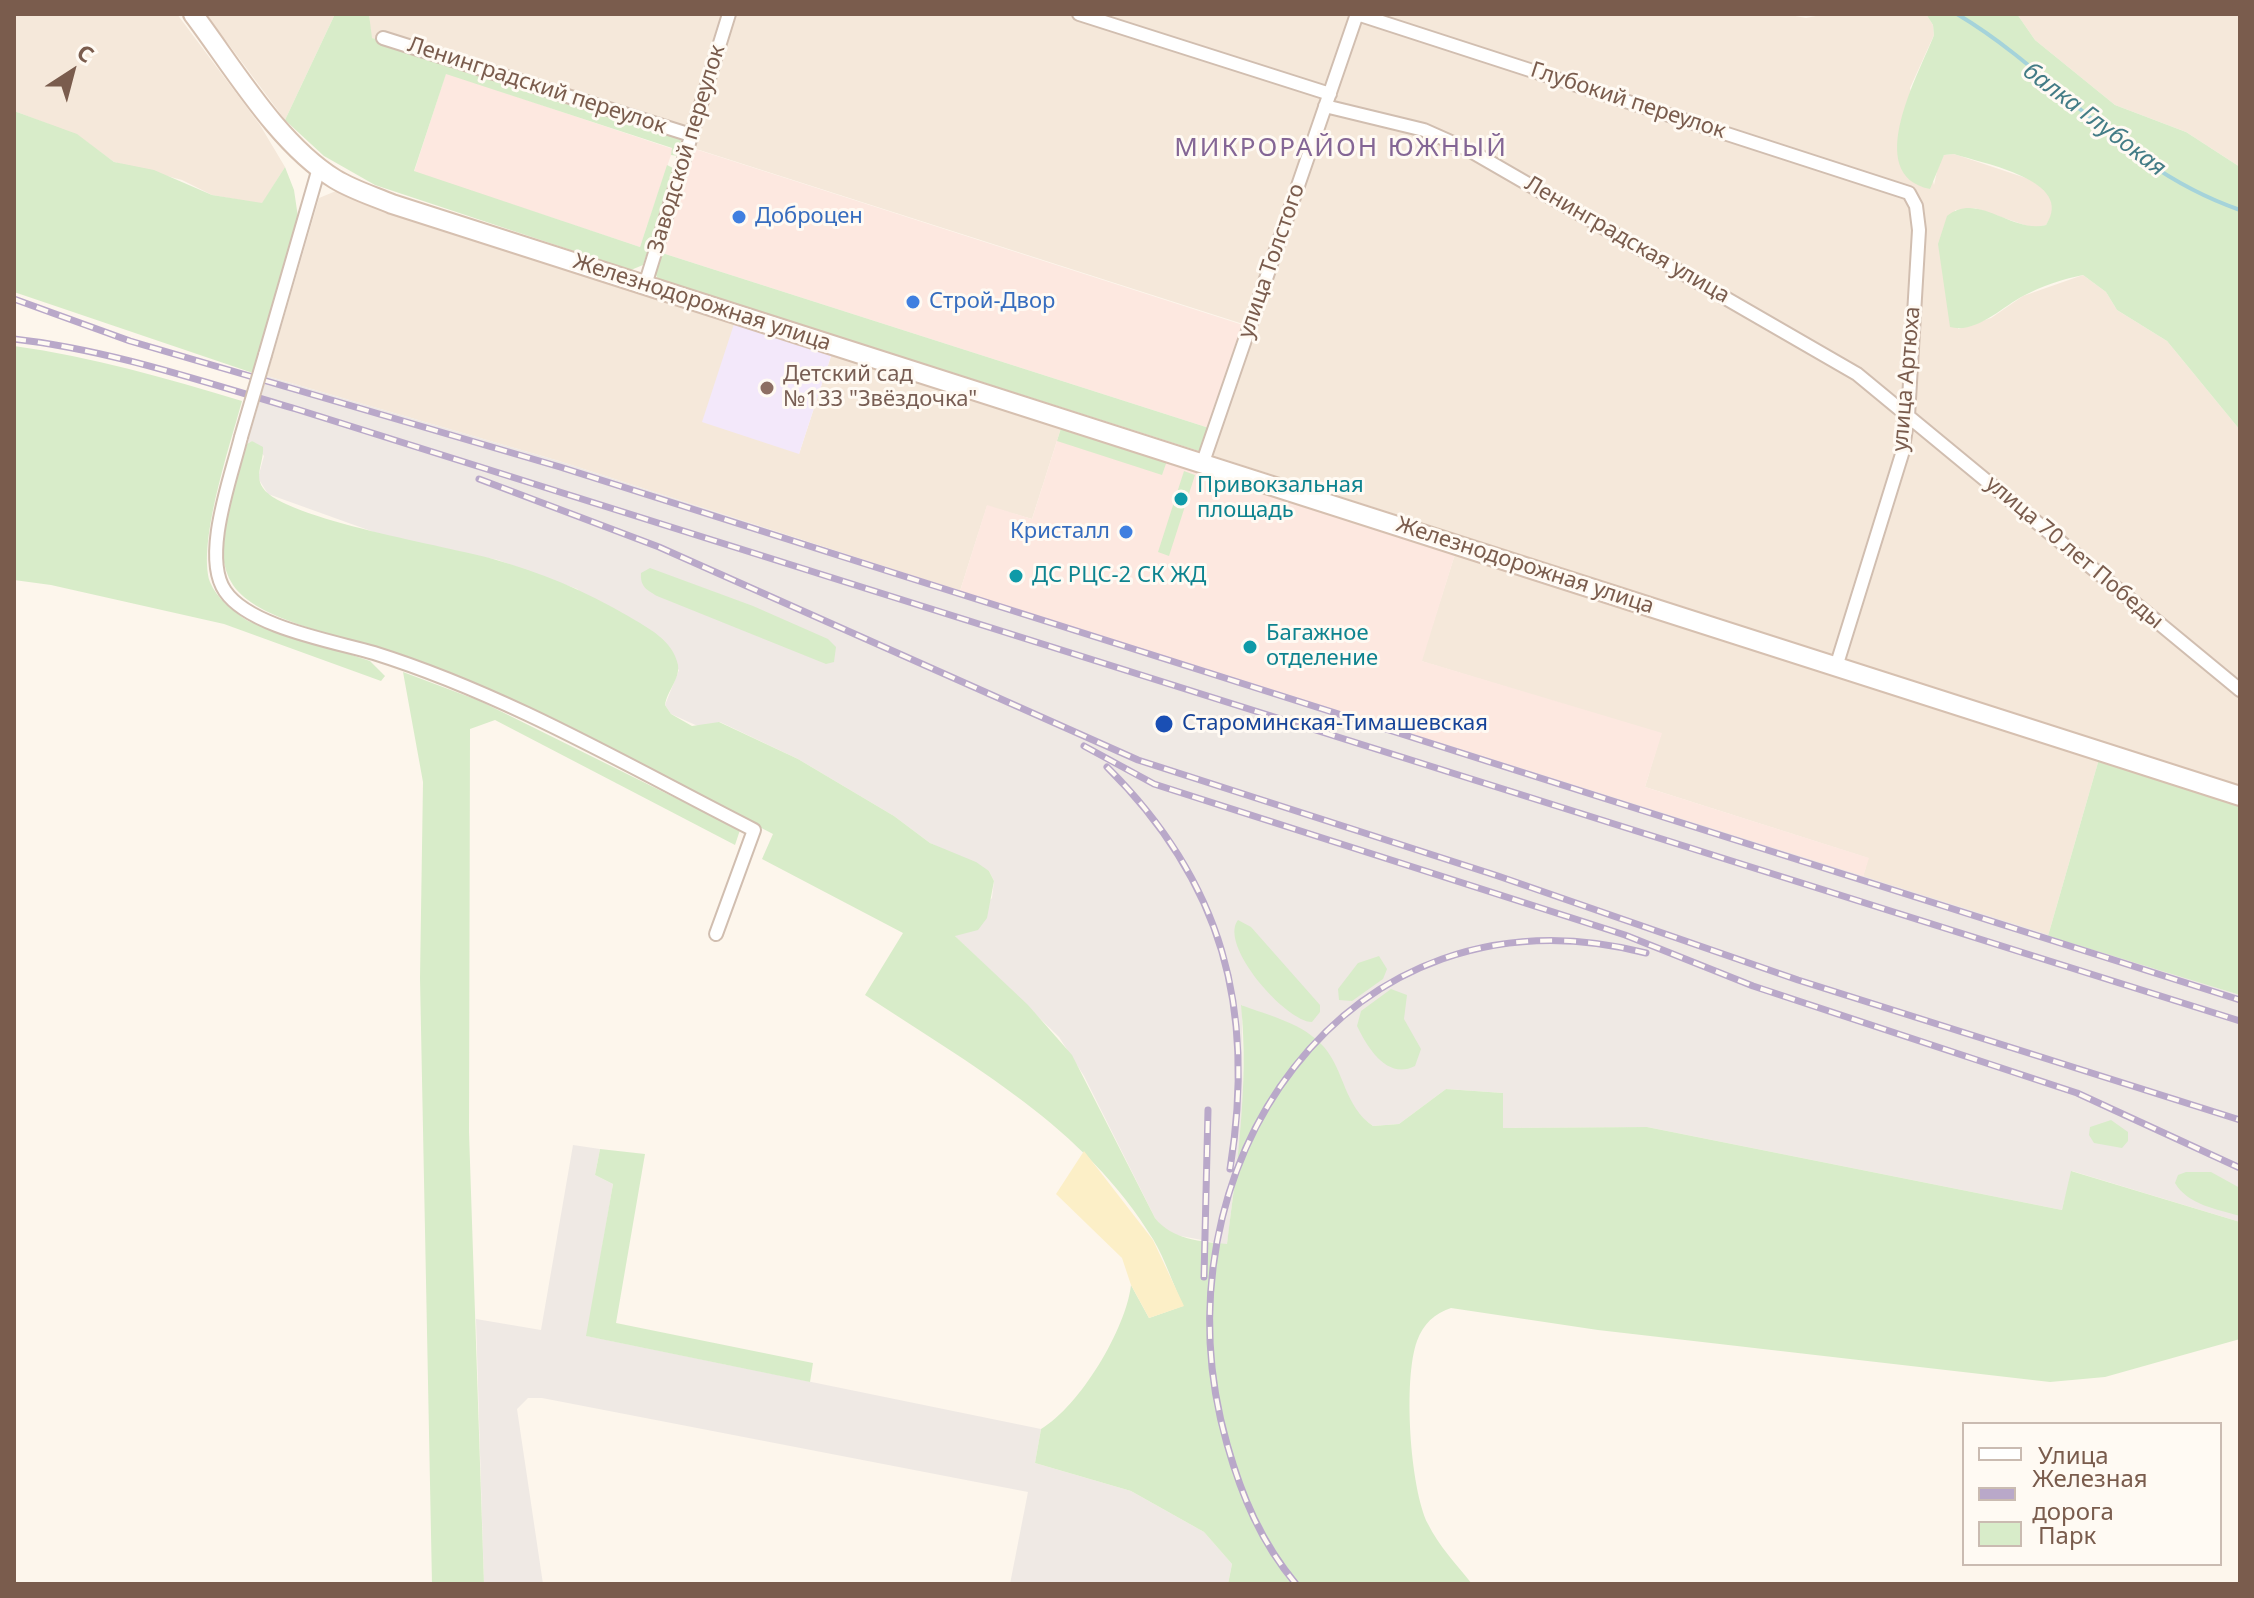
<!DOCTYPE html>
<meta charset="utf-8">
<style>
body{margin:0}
#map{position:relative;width:2254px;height:1598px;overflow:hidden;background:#fdf6ec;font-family:"Noto Sans",sans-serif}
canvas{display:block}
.frame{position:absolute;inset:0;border:16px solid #7a5c4d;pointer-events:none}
.legend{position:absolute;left:1962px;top:1422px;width:260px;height:144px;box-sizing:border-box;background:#fffaf3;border:2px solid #cabbb1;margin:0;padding:10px 14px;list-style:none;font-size:24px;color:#7a5c4d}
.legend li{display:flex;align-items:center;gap:16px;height:40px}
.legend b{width:40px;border:2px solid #cabbb1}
.north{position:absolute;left:32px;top:32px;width:80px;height:80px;-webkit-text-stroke:6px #fffaf3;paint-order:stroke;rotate:36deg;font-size:22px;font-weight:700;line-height:32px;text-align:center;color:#7a5c4d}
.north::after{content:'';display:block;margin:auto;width:28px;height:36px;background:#7a5c4d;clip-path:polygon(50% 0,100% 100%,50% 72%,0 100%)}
</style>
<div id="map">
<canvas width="2254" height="1598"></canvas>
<div class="frame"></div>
<ul class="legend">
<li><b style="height:10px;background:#fff"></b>Улица</li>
<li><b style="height:10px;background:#b9a8c9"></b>Железная дорога</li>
<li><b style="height:22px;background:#d8ecc9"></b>Парк</li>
</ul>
<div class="north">С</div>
</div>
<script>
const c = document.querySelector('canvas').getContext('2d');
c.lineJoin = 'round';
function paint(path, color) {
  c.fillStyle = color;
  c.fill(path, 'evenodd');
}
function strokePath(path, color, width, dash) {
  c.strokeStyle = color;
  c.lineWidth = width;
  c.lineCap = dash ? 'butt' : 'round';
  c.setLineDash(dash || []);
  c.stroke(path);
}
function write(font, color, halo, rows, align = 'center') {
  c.font = font + ' "Noto Sans",sans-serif';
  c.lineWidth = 6;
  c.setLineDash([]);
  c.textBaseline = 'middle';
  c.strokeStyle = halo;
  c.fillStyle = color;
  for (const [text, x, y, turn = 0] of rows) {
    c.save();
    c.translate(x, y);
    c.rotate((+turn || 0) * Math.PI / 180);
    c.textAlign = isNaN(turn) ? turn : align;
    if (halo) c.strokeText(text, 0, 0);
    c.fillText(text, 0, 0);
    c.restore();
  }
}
const residential = new Path2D(`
 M 14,14 L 177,14 L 260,125 L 285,167 L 262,204 L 212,195 L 182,180 L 114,162 L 77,135 L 14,111 Z
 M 206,14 L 335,14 L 285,120 Z
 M 369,14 L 1785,14 L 1806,18 L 1826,14 L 1926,14 L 1933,25 L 1934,35 L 1910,88 L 1934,185 L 1939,162 L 1944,155 L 1954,154 L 2029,179 L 2046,190 L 2053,202 L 2053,214 L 2046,225 L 2033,228 L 1975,208 L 1955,210 L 1958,329 L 1991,318 L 2023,296 L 2083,275 L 2106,292 L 2117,310 L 2167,341 L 2240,430 L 2240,786 L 1202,452 L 1243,324 L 693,148 L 679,156 L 677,135 L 371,38 Z
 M 2017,14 L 2240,14 L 2240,167 L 2186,132 L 2115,105 L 2035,40 Z
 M 336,191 L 735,321 L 799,454 L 832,353 L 1062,425 L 1032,519 L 987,506 L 960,591 L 559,461 L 267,376 L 319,198 Z
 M 1456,551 L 2099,759 L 2048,936 L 1863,877 L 1868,858 L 1645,787 L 1661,734 L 1421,661 Z`);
const commercial = new Path2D(`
 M 446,73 L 673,149 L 640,247 L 414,172 Z
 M 692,148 L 1243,325 L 1209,428 L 659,252 Z
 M 1062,425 L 1456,551 L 1422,661 L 1662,733 L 1645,787 L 1869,858 L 1863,877 L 960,591 L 987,505 L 1032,519 Z`);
const industrial = new Path2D(`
 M 267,376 L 559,461 L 960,591 L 2240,995 L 2240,1222 L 2072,1171 L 2062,1210 L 1647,1127 L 1503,1128 L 1503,1093 L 1446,1089 L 1399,1124 L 1373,1126 L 1356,1113 L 1348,1097 L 1242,1005 L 1243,1114 L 1227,1245 L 1176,1235 L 1164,1229 L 1155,1218 L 1084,1076 L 1059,1037 L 954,935 L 992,898 L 994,881 L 989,871 L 930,843 L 894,816 L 798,759 L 720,722 L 700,727 L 671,714 L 665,705 L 679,670 L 577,589 L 498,560 L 396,540 L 268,494 L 258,478 L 264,456 L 252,441 L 247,444 Z
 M 573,1145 L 600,1149 L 595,1175 L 613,1184 L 587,1336 L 1041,1429 L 1035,1463 L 1131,1491 L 1204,1532 L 1232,1564 L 1228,1584 L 1010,1584 L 1028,1492 L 542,1398 L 528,1398 L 517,1409 L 543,1584 L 484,1584 L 476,1319 L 541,1330 Z`);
const education = new Path2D(`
 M 735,321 L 832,353 L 799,454 L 702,422 Z`);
const green = new Path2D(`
 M 335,14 L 369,14 L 372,38 L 681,138 L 679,156 L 671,155 L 672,148 L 446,74 L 414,171 L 640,247 L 667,165 L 675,169 L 643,265 L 631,270 L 375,185 L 324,156 L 285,120 Z
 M 1926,14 L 2017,14 L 2035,40 L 2115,105 L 2186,132 L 2240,167 L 2240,430 L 2167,341 L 2117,310 L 2106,292 L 2083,275 C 2063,279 2042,286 2023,296 C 2002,307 1976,334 1950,327 L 1938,244 L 1947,216 C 1978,191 2012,234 2046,225 C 2076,180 1984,164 1954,154 L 1944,155 L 1930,189 C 1861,175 1920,72 1934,35 L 1933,25 Z
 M 14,111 L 77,134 L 114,162 L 154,170 L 212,195 L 262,203 L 285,167 L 294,190 L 298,217 L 253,373 L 14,292 Z
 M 659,252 L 1209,428 L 1202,452 L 658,279 L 655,273 Z
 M 14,346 C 93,357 166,378 242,401 C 231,442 197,543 210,582 C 217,599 233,611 248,621 L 370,661 L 385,676 L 381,681 L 224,624 L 51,585 L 14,580 Z
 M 1062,425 L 1168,458 L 1162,475 L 1057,441 Z
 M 252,441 L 263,447 C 264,462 254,475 263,488 C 283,519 452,547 493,559 C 540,572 586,591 628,616 C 648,628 673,640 678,665 C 680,679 667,691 665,705 L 671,714 L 692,726 L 719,722 L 798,759 L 894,816 L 930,843 L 976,862 L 989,871 L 994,881 L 987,918 L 978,930 L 955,936 L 1028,1005 L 1072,1055 L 1155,1218 C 1171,1239 1202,1242 1227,1244 C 1237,1164 1249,1086 1241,1005 C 1270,1016 1303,1023 1324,1047 C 1345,1072 1344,1106 1373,1126 L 1399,1124 L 1446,1089 L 1503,1093 L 1503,1128 L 1647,1127 L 2062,1210 L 2071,1171 L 2240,1222 L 2240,1339 L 2105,1377 L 2050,1382 L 1598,1330 L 1451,1308 C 1435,1313 1423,1324 1417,1341 C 1403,1379 1410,1488 1428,1524 C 1438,1545 1457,1565 1472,1584 L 1228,1584 L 1232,1564 L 1204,1532 L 1131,1491 L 1035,1463 L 1041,1429 C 1080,1406 1126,1329 1131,1285 L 1149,1318 L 1183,1306 C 1173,1284 1165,1259 1153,1239 C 1085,1127 971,1065 865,995 L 903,933 L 762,859 L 773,834 C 645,768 519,694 382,649 C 342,636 256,620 233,585 C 209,548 233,495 243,456 L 247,444 Z
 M 1184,471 L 1195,475 L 1169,556 L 1158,552 Z
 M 650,568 L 753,606 L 828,639 L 836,647 L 834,662 L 826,664 L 657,596 C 647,590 640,587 641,573 Z
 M 403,672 L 480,701 L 740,830 L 735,845 L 495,720 L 470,729 L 469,1132 L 484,1584 L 432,1584 L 420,978 L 423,782 Z
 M 2099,759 L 2240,804 L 2240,995 L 2048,936 Z
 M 1238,920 L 1251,927 L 1320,1005 L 1320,1012 L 1312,1022 C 1286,1022 1218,945 1238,920 Z
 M 1379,956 L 1387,969 L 1383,979 L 1352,1001 L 1339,1000 L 1338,989 L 1358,963 Z
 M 1391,989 L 1407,995 L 1404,1019 L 1421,1049 L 1415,1066 C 1388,1080 1368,1049 1357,1026 L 1361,1011 Z
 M 2111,1120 L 2128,1132 L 2128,1141 L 2122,1148 L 2094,1143 L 2089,1135 L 2090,1127 Z
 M 600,1149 L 645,1154 L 616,1323 L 813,1363 L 810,1382 L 586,1336 L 613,1184 L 595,1175 Z
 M 2186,1172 L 2211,1172 L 2240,1188 L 2240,1216 C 2217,1209 2188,1205 2175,1183 L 2178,1175 Z`);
const sand = new Path2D(`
 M 1084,1151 L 1153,1240 L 1184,1306 L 1149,1318 L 1131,1285 L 1122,1258 L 1056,1194 Z`);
const stream = new Path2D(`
 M 1957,14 C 2061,76 2119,168 2240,210`);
const minor = new Path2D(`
 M 1079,14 L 1330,94
 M 1357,14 L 1909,193 L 1916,206 L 1919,230 L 1908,416 L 1902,454 L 1836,667
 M 383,38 L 691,135
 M 1325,106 L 1424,130 L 1469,150 L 1857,374 L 2240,690
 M 645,285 L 729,14
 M 265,355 L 319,168
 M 241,437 C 232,475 201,556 225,591 C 249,627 333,641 374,653 C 508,695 630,767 754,830 L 716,934
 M 1203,462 L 1357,14`);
const secondary = new Path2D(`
 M 193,14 C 233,67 278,144 335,179 C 353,190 373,196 392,204 L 2240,796`);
const rail = new Path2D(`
 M 14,299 L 130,341 L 560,467 L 2240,1000
 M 14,339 C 111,350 203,382 296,409 L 2240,1021
 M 479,479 L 659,547 L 1138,760 L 1498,876 L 1798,980 L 2240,1120
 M 1084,746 L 1154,784 L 1625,935 L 1753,986 L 2077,1093 L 2240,1168
 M 1107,767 C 1223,882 1256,1009 1230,1169
 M 1204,1277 L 1208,1110
 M 1296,1584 C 1261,1542 1242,1497 1227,1444 C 1149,1172 1344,876 1646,953`);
const minorBridge = new Path2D(`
 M 241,437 L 265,355`);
const markers = [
 [739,217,8,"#3f7fe0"],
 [913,302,8,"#3f7fe0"],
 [767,388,8,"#8d6e63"],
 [1181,499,8,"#0f9aa8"],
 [1126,532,8,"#3f7fe0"],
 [1016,576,8,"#0f9aa8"],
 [1250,647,8,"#0f9aa8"],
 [1164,724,10,"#1a4fb4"]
];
const streetNames = [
 ["Ленинградский переулок",537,86,18],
 ["Глубокий переулок",1628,101,18],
 ["Заводской переулок",687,149,-73],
 ["Ленинградская улица",1627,240,30],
 ["улица Толстого",1272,261,-71],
 ["Железнодорожная улица",702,303,18],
 ["улица Артюха",1907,379,-85],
 ["улица 70 лет Победы",2074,553,40],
 ["Железнодорожная улица",1525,566,18]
];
const shopNames = [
 ["Доброцен",755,217],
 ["Строй-Двор",929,302],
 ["Кристалл",1110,532,"right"]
];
const educationNames = [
 ["Детский сад",783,375],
 ["№133 \"Звёздочка\"",783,400]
];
const cultureNames = [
 ["Привокзальная",1197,486],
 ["площадь",1197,511],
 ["ДС РЦС-2 СК ЖД",1032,576],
 ["Багажное",1266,634],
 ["отделение",1266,659]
];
const transitNames = [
 ["Староминская-Тимашевская",1182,724]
];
const waterNames = [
 ["балка Глубокая",2094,120,37]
];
const quarterNames = [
 ["МИКРОРАЙОН ЮЖНЫЙ",1341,149]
];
paint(residential, '#f5e8da');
paint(commercial, '#fde8e0');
paint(industrial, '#efe9e4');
paint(education, '#f3e8fa');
paint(green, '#d8ecc9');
paint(sand, '#fcefc7');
strokePath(stream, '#a5d3da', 4);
strokePath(minor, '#d1beb0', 16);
strokePath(secondary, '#d6c0b0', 22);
strokePath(minor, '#fff', 12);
strokePath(secondary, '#fff', 18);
strokePath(rail, '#b9a8c9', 7);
strokePath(rail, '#fffaf3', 4, [12]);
strokePath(minorBridge, '#d1beb0', 16, []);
strokePath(minorBridge, '#fff', 12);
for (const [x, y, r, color] of markers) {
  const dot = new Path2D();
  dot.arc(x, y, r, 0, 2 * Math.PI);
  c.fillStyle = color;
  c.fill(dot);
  strokePath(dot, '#fffaf3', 3);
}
write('22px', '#7a5c4d', '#fffaf3', streetNames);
write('22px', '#366cbe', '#fffaf3', shopNames, 'left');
write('22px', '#785e54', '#fffaf3', educationNames, 'left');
write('22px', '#0d838f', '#fffaf3', cultureNames, 'left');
write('22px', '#164399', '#fffaf3', transitNames, 'left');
write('italic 24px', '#437c86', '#fffaf3', waterNames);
c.letterSpacing = '2px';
write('26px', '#846695', '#fffaf3', quarterNames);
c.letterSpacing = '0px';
</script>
